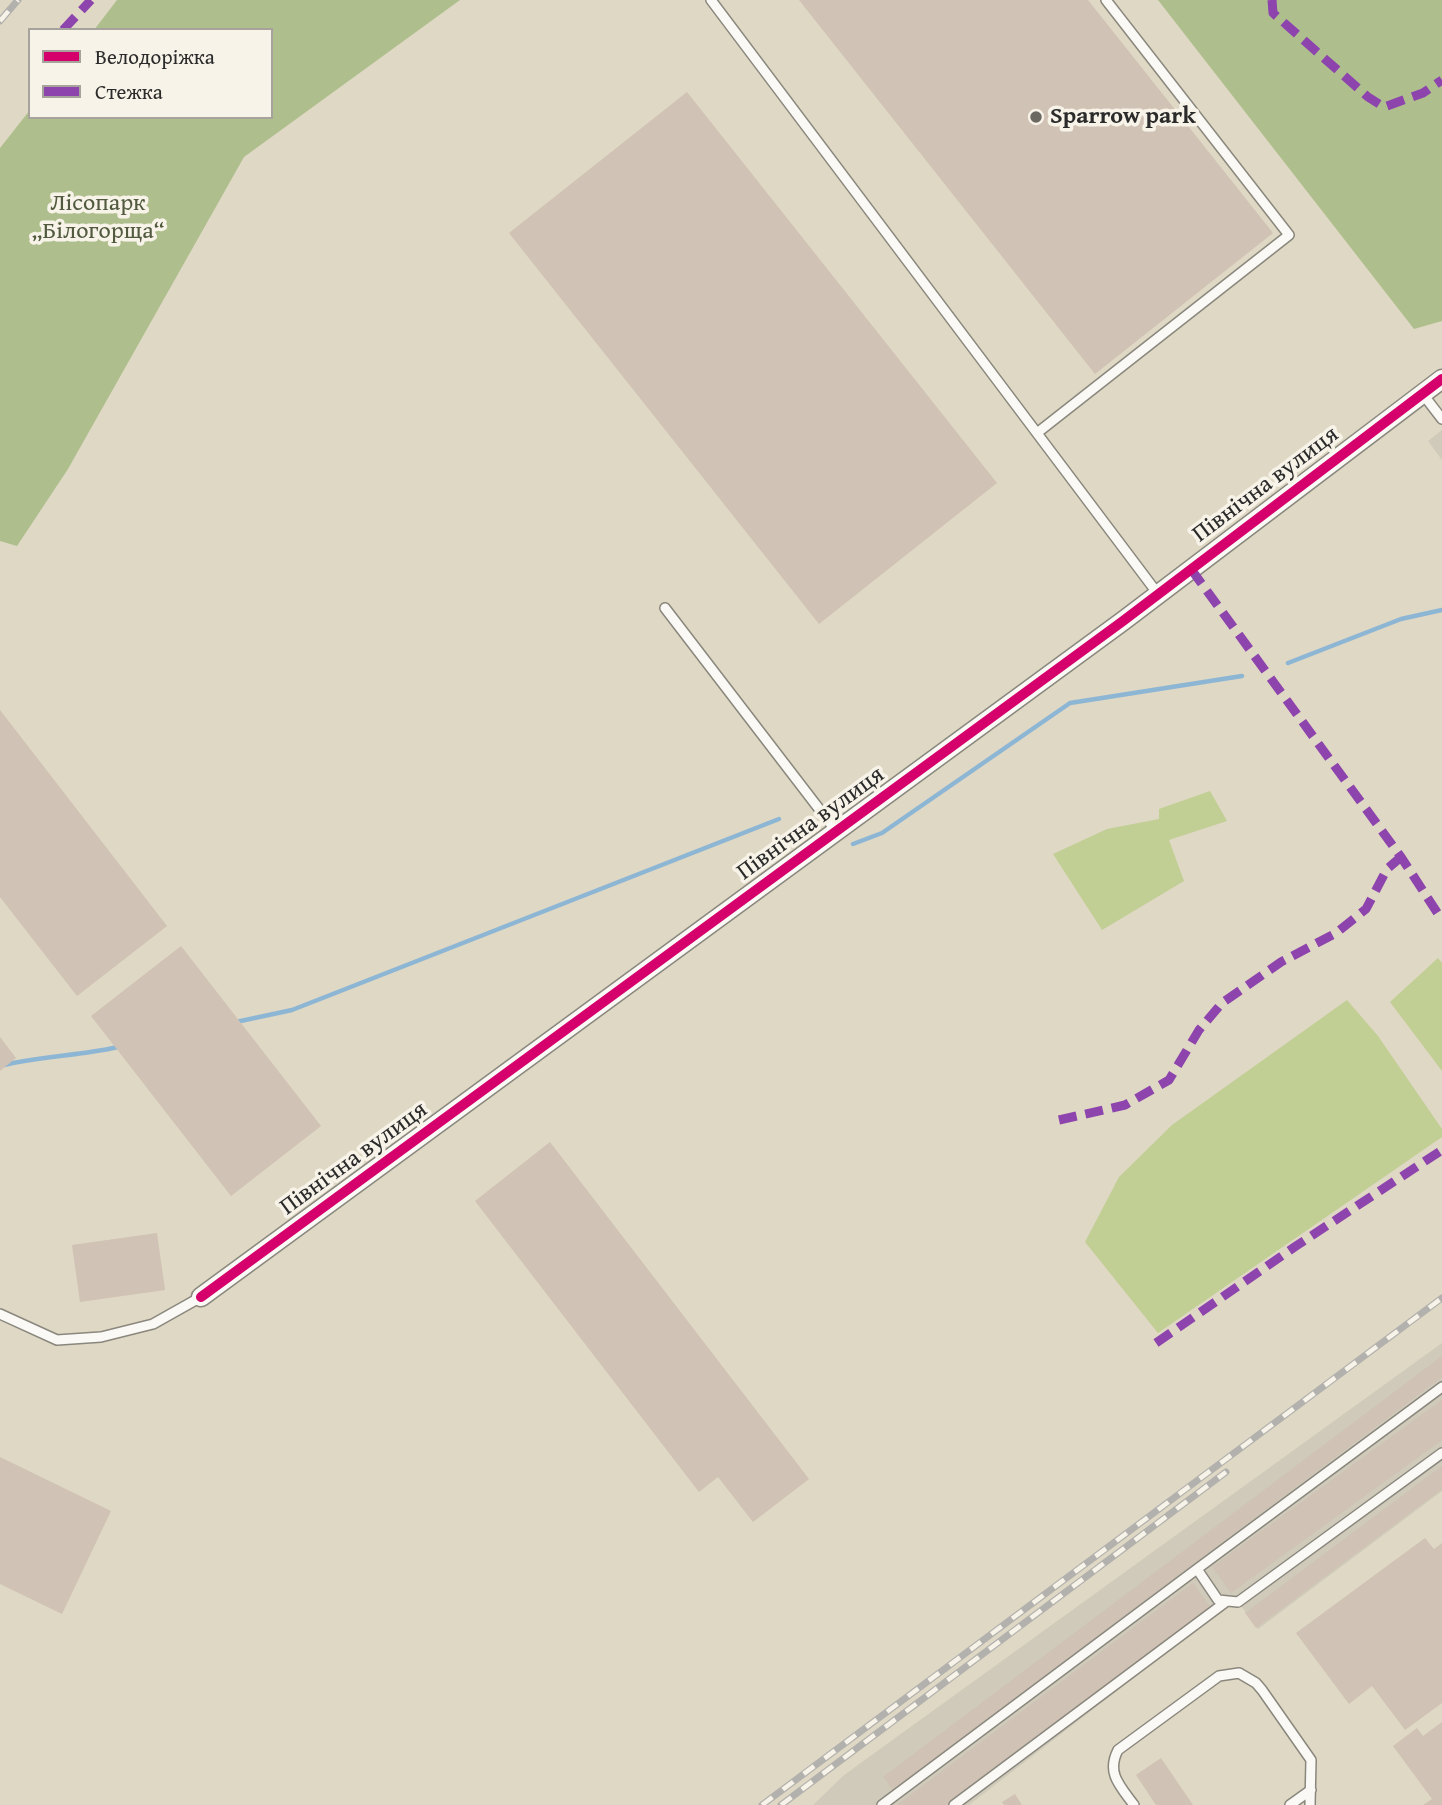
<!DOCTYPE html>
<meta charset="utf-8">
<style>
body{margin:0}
#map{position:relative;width:1442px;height:1805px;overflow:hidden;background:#dfd8c4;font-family:"Gentium Book Plus",serif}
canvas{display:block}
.legend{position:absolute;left:28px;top:28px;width:245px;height:91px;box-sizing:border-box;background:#f7f3e8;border:2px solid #a5a39c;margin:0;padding:9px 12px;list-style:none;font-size:21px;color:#2b2b2b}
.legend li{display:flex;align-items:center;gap:14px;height:35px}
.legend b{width:35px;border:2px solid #a5a39c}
</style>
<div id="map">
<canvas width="1442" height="1805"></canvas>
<ul class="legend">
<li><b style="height:9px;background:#d6006c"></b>Велодоріжка</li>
<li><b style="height:9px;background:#8e44ad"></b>Стежка</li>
</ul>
</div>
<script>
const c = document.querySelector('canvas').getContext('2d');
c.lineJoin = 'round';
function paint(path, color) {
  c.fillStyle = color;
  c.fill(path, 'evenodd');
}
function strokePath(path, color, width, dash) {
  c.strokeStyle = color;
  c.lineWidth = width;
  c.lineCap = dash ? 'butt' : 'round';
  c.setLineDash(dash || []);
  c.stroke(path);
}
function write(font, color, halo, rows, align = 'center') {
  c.font = font + ' "Gentium Book Plus",serif';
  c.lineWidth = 7;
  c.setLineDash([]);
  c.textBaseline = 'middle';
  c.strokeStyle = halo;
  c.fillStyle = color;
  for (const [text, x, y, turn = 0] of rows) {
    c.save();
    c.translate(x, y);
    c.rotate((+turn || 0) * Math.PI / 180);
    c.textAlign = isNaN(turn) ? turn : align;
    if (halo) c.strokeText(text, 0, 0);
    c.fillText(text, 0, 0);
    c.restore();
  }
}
const industrial = new Path2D(`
 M 1442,430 L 1442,460 L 1428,441 Z
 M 1442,1343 L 1442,1491 L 1258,1629 L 1241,1606 L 1226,1607 L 969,1805 L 813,1805 L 844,1775 Z`);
const green = new Path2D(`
 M 1210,791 L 1227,821 L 1169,840 L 1184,881 L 1102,930 L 1053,854 L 1107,829 L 1159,819 L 1159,809 Z
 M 1438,958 L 1442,963 L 1442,1071 L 1390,1002 Z
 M 1347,1000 L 1378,1036 L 1442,1129 L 1442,1137 L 1158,1333 L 1085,1242 L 1119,1177 L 1172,1125 Z`);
const forest = new Path2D(`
 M 117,0 L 460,0 L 244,157 L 68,469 L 17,546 L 0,541 L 0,148 L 30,110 L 30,117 L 271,117 L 271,30 L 94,30 Z
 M 1158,0 L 1442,0 L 1442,321 L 1414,329 Z`);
const stream = new Path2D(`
 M 1288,663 L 1401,619 L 1442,610
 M 853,844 L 882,833 L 1070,703 L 1242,676
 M 236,1022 L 292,1010 L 779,819
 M 0,1066 C 39,1056 79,1056 118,1047`);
const building = new Path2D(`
 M 799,0 L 1088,0 L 1273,233 L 1095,374 Z
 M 687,92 L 997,483 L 819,624 L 509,233 Z
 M 0,710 L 167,926 L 77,996 L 0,897 Z
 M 181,946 L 321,1126 L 231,1196 L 91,1016 Z
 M 0,1037 L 16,1058 L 0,1071 Z
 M 550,1142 L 809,1479 L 753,1522 L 718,1477 L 699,1492 L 475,1201 Z
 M 157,1233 L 165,1290 L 80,1302 L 72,1245 Z
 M 1442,1356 L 1442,1377 L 893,1790 L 883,1777 Z
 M 1442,1400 L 1442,1440 L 1231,1593 L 1212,1567 Z
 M 0,1457 L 111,1511 L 62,1614 L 0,1584 Z
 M 1442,1466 L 1442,1489 L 1256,1628 L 1245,1613 Z
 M 1425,1538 L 1434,1549 L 1442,1543 L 1442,1703 L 1405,1730 L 1372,1686 L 1349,1704 L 1296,1633 Z
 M 1193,1583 L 1211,1608 L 948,1805 L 897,1805 Z
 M 1442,1722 L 1442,1805 L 1423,1805 L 1432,1799 L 1393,1746 L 1417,1728 L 1423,1736 Z
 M 1161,1758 L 1193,1805 L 1156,1805 L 1136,1775 Z
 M 1015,1794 L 1022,1805 L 1004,1805 L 1002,1802 Z`);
const lane = new Path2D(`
 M 711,0 L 1158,594
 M 1422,393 L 1442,419
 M 1037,433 L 1289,235 L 1106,0
 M 665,608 L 836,831
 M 0,1314 L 57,1340 L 101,1337 L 153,1324 L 201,1297
 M 1197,1569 L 1442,1387
 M 882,1805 L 1197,1569 L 1218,1600 L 1238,1602 L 1442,1453
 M 954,1805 L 1227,1601
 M 1134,1805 C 1120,1786 1106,1773 1118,1750 L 1219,1676 L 1239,1673 L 1256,1683 L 1262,1690 L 1311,1760 L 1310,1805
 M 1290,1805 L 1311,1790`);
const street = new Path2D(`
 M 201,1297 L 1123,621 L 1442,379`);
const rail = new Path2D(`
 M 0,21 L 18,0
 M 762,1805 L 1442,1298
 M 781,1805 L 1226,1472`);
const quiet = new Path2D(`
 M 1272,0 L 1273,13 L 1368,97 L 1384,107 L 1423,93 L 1442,80
 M 63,30 L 91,0
 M 1191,569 L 1401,857 L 1442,920
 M 1059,1120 L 1125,1105 L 1169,1080 L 1199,1030 L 1222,1003 L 1281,962 L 1336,933 L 1366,909 L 1387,869 L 1401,857
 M 1156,1343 L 1296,1246 L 1442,1150`);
const cycleway = new Path2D(`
 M 201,1297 L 1123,621 L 1442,379`);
const markers = [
 [1036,117,7,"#6a6861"]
];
const poiNames = [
 ["Sparrow park",1050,117]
];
const parkNames = [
 ["Лісопарк",98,204],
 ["„Білогорща“",98,232]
];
const streetNames = [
 ["Північна вулиця",1266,485,-37],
 ["Північна вулиця",811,824,-36],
 ["Північна вулиця",354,1159,-36]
];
paint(industrial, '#cfcaba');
paint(green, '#c1ce94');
paint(forest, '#aebf8d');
strokePath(stream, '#8db6d5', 4.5);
paint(building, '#d0c2b4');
strokePath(lane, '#8a877d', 12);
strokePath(street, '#8a877d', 21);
strokePath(lane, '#faf9f6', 9);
strokePath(street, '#faf9f6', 18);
strokePath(rail, '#b2b1ae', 7);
strokePath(rail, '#f7f3e8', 4.5, [13]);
strokePath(quiet, '#8e44ad', 9, [18, 9]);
strokePath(cycleway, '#d6006c', 10);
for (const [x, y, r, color] of markers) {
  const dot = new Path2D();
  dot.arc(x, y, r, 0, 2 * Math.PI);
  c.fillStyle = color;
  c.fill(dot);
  strokePath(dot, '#f7f3e8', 2.5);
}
write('bold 24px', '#2b2b2b', '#f7f3e8', poiNames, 'left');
write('24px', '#515a3f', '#f7f3e8', parkNames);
write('24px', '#2b2b2b', '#f7f3e8', streetNames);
</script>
